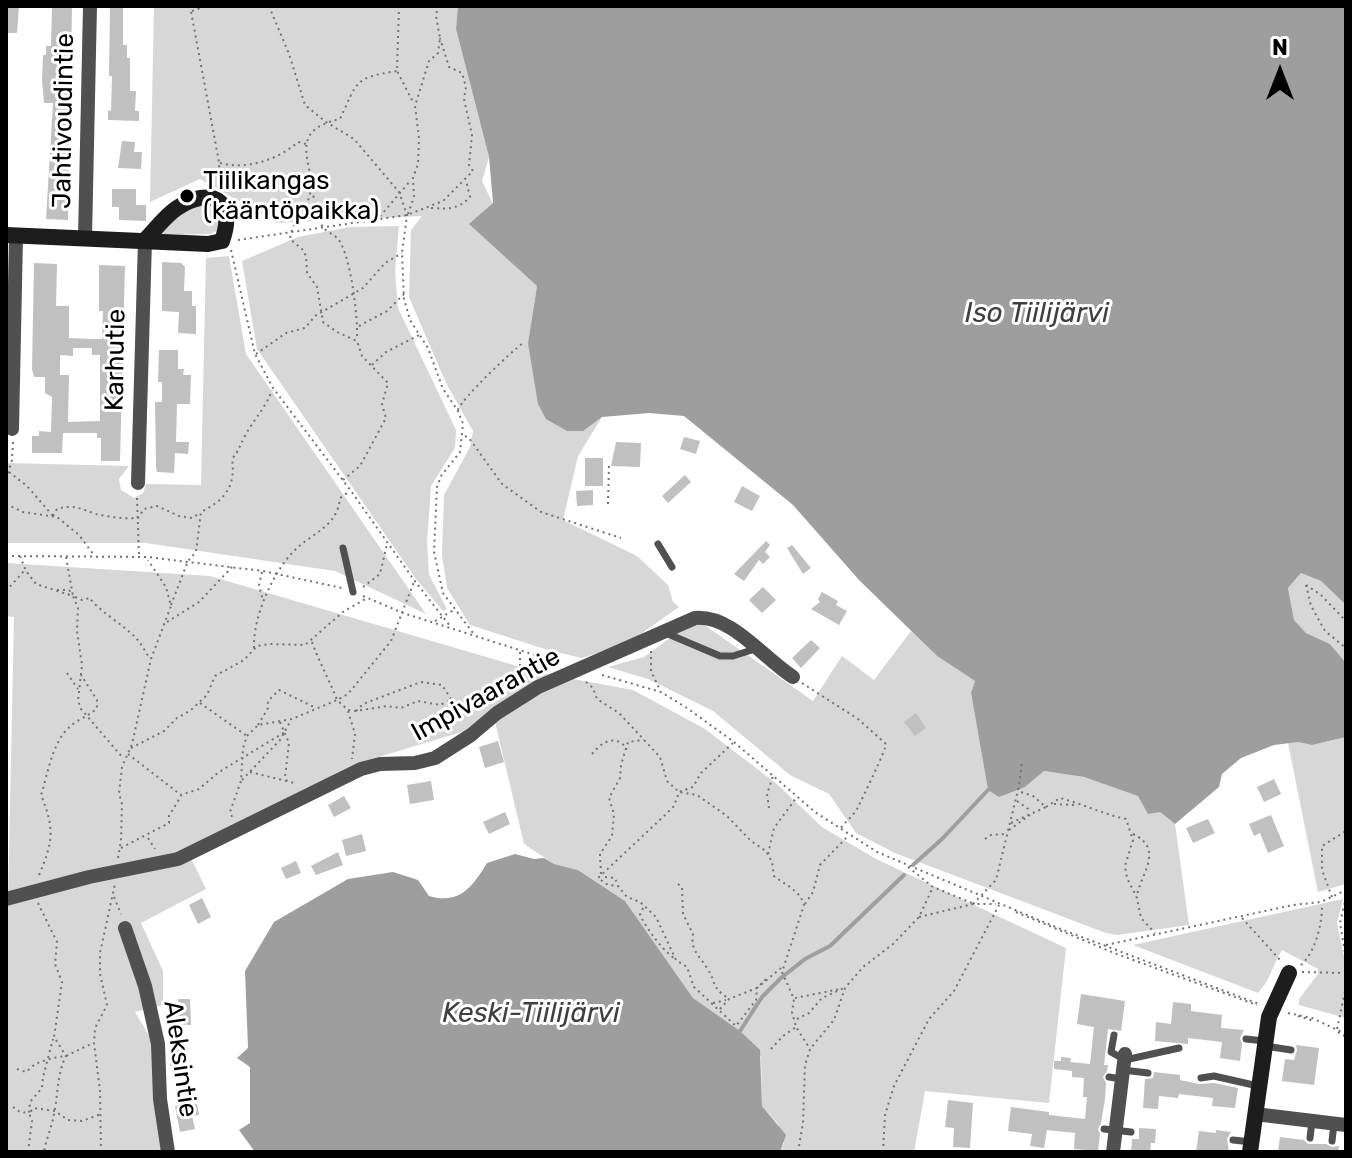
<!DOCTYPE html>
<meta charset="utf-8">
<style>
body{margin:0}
#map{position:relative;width:1352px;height:1158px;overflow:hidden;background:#fff;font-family:Rubik,sans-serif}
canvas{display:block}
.frame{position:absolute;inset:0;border:8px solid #000;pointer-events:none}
.north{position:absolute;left:1240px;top:32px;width:80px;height:80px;-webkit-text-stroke:6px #fff;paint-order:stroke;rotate:0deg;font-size:22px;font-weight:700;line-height:32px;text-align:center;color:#000}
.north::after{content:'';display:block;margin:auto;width:28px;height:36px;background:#000;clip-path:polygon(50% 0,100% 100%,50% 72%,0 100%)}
</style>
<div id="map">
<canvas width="1352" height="1158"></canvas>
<div class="frame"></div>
<div class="north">N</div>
</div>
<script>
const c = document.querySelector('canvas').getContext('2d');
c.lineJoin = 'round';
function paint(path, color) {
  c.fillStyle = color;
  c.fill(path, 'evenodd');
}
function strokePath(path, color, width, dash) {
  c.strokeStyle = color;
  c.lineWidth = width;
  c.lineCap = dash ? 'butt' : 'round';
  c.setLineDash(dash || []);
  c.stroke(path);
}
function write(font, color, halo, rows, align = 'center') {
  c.font = font + ' Rubik,sans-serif';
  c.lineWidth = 6;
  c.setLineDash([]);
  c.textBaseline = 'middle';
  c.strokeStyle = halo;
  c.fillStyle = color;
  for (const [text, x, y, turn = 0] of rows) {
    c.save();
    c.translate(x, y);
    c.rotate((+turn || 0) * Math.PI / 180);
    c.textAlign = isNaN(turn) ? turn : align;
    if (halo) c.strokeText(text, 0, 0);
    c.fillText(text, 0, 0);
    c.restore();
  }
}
const green = new Path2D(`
 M 154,6 L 458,6 L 456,29 L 489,157 L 482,181 L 493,204 L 470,224 L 537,286 L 528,343 L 583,430 L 602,417 L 578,456 L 563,520 L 637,556 L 668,585 L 673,602 L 679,607 L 628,643 L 582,658 L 548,650 L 470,625 L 447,588 L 442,555 L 444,495 L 470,447 L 473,431 L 446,383 L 409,297 L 411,230 L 422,216 L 277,223 L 200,179 L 150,202 Z
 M 204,203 L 217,208 L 221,228 L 211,234 L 157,235 L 170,219 Z
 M 399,226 L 395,271 L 398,308 L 456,430 L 455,448 L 431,486 L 427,543 L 429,575 L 447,609 L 443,611 L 416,579 L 257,349 L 242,261 L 298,237 L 350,227 Z
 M 229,256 L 246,354 L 426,614 L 335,571 L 146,543 L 6,543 L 6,463 L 129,466 L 119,479 L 121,490 L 134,498 L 143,493 L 146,484 L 201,485 L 206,258 Z
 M 6,563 L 210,576 L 541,673 L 633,690 L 705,729 L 777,784 L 822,827 L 876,859 L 1066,948 L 1049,1103 L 925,1091 L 914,1152 L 780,1152 L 784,1143 L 778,1124 L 762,1106 L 761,1057 L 742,1033 L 693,998 L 625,901 L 578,870 L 554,864 L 524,844 L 495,722 L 362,762 L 187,850 L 206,889 L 141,923 L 163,971 L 163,1005 L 135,1012 L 154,1044 L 164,1152 L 6,1152 L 6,996 L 14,617 L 6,616 Z
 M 1301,573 L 1321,581 L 1346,605 L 1346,663 L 1330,644 L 1306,633 L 1294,620 L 1288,588 Z
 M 696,619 L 813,701 L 842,656 L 874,680 L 911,631 L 937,656 L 975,681 L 971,693 L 988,790 L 1025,787 L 1044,771 L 1084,777 L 1139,796 L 1146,809 L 1160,812 L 1175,824 L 1189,925 L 1117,935 L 1106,933 L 895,853 L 856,833 L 829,794 L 790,775 L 713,711 L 648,679 L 608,667 L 644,657 Z
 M 1346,737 L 1346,884 L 1318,892 L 1288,743 L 1298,742 L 1312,745 Z
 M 1343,899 L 1337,923 L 1346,966 L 1346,1018 L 1299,1005 L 1299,999 L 1318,974 L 1318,969 L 1282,950 C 1273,965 1270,980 1258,993 L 1133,945 Z`);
const water = new Path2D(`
 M 458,6 L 1346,6 L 1346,605 L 1321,581 L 1301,573 L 1288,588 L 1294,620 L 1306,633 L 1330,644 L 1346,663 L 1346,737 L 1312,745 L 1298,742 L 1274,745 L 1241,758 L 1222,774 L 1219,787 L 1175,824 L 1160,812 L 1148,814 L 1138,796 L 1084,777 L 1044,771 L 1025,787 L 999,797 L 988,790 L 971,693 L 975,681 L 937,656 L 859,580 L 793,505 L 684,416 L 649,413 L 602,417 L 583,431 L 567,431 L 546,419 L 538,404 L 528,343 L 537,286 L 469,224 L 493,203 L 489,157 L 456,29 Z
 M 515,854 L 534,859 L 544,858 L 554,864 L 578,870 L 625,901 L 693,998 L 740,1031 L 760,1050 L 762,1106 L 786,1135 L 780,1152 L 255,1152 L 239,1130 L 250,1123 L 250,1067 L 237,1058 L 248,1048 L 245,971 L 274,922 L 348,879 L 393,872 L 418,880 L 429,896 C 460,905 473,886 487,863 Z`);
const stream = new Path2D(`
 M 913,865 L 942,839 L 988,790
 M 740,1031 L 762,997 L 781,978 L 805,959 L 830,946 L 904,875`);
const building = new Path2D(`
 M 6,6 L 19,6 L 17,33 L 6,33 Z
 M 52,6 L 72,6 L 71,61 L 64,61 L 63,92 L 70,92 L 68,220 L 46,219 L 53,103 L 44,103 L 42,80 L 43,55 L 46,55 L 46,46 L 51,46 Z
 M 110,6 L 123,6 L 123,45 L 127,45 L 127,58 L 130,58 L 130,91 L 136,91 L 135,111 L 139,111 L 139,121 L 108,120 L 108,110 L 111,111 L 112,76 L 109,76 Z
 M 122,141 L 135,142 L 134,152 L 142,152 L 141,169 L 118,168 Z
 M 112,189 L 136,189 L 136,205 L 146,205 L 146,221 L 119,220 L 119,207 L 112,207 Z
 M 162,262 L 181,263 L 185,267 L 184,291 L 192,291 L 192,306 L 196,306 L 196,334 L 178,333 L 179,312 L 162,311 Z
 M 34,263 L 57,264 L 56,306 L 69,306 L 69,338 L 92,339 L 102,339 L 103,311 L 99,311 L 99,265 L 125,266 L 120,461 L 101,461 L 101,438 L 97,438 L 97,433 L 63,433 L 62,453 L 32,453 L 32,436 L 39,436 L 39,431 L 51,432 L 52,397 L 45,393 L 45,377 L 34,377 L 32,369 ZM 73,348 L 92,348 L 92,355 L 100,355 L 100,421 L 68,422 L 69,375 L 60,375 L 60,355 L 73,356 Z
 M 159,350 L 178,350 L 178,369 L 184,369 L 183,375 L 191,375 L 190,404 L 177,404 L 176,442 L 189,442 L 188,454 L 175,453 L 174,473 L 157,472 L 156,468 L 155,402 L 162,402 L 162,382 L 158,382 Z
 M 684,437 L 700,441 L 696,454 L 680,449 Z
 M 616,442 L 641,443 L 640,467 L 611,466 Z
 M 585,458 L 603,458 L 603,486 L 585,486 Z
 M 685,475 L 691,482 L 668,503 L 662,496 Z
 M 742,486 L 760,496 L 752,511 L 734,502 Z
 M 593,490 L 593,505 L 577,506 L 576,491 Z
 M 766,541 L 770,545 L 765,552 L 770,557 L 763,564 L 759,560 L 744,581 L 734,574 Z
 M 792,545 L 811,568 L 803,574 L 787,548 Z
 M 763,587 L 776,600 L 762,613 L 749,600 Z
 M 822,592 L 838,601 L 836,605 L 847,611 L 839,625 L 811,609 L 820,602 L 818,599 Z
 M 811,640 L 820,648 L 801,668 L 792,658 Z
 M 916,713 L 926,728 L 915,736 L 904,722 Z
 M 498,741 L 504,762 L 485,768 L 479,747 Z
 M 1274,779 L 1281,794 L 1264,802 L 1257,787 Z
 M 431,781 L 434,800 L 410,804 L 407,785 Z
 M 344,796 L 351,808 L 334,817 L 328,805 Z
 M 505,812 L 510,824 L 489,834 L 483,822 Z
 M 1271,815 L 1284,846 L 1268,853 L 1260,833 L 1254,836 L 1249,824 Z
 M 1208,819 L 1215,833 L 1193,843 L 1186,828 Z
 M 362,834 L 366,851 L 346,856 L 342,840 Z
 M 338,852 L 343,865 L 316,875 L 311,866 Z
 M 296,861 L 301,873 L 286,879 L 281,868 Z
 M 202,898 L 211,917 L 198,924 L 189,905 Z
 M 1081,994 L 1125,1001 L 1121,1031 L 1108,1029 L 1104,1065 L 1108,1065 L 1107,1071 L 1103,1077 L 1106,1083 L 1105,1099 L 1101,1123 L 1098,1129 L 1100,1134 L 1098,1151 L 1074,1149 L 1075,1133 L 1047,1130 L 1044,1148 L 1030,1146 L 1032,1134 L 1008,1131 L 1011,1107 L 1049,1112 L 1049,1115 L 1085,1119 L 1087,1097 L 1083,1097 L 1084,1078 L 1072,1077 L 1072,1071 L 1054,1069 L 1054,1061 L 1061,1061 L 1061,1057 L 1071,1058 L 1070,1062 L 1090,1064 L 1094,1027 L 1077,1024 Z
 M 178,999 L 190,999 L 191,1025 L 172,1024 L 172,1010 L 178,1010 Z
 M 1173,1002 L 1191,1004 L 1191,1011 L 1222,1015 L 1221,1028 L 1244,1030 L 1240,1038 L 1242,1044 L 1240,1061 L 1220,1058 L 1222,1042 L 1188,1038 L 1188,1044 L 1155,1041 L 1156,1022 L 1171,1024 Z
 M 1296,1045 L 1319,1048 L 1314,1085 L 1282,1081 L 1285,1059 L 1294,1060 L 1297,1050 Z
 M 171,1047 L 188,1047 L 187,1066 L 170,1066 Z
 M 1154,1072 L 1180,1075 L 1180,1080 L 1199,1084 L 1214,1083 L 1238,1088 L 1235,1108 L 1212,1106 L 1213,1098 L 1179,1094 L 1178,1098 L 1159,1096 L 1158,1109 L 1143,1108 L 1145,1079 L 1153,1078 Z
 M 948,1100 L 973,1103 L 970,1148 L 953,1147 L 954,1128 L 945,1127 Z
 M 190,1103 L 191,1105 L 197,1104 L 199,1115 L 192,1116 L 195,1129 L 180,1132 L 175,1106 Z
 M 1139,1128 L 1156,1129 L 1155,1143 L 1151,1143 L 1150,1152 L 1131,1152 L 1132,1139 L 1139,1139 Z
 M 1216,1130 L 1231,1132 L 1227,1139 L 1229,1152 L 1196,1152 L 1199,1131 L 1216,1133 Z
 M 1280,1137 L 1304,1140 L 1308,1144 L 1326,1144 L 1332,1147 L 1339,1146 L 1338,1152 L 1278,1152 Z`);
const path = new Path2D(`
 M 190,6 L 219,162 L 220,186
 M 269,6 L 289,54 L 305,105 L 326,122 L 354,139 L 399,192 L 407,215 L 402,253 L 404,299 L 410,320 L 428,348 L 443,389 L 458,411 L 463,424 L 460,452 L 441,476 L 437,487 L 434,552 L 443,593 L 473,633
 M 399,6 L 397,71 L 414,104
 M 192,11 L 206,6
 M 220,163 C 246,170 278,160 298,142 L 306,144
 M 312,190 C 315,201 316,219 323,227 C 326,232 334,234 338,239 C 351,255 358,318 357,339
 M 431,208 C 447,209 458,210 470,197 L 466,180
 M 408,214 L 414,197 L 413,178 L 418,164 L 419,138 L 415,106 L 429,61 L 438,53 L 440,38 L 436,16 L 438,6
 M 376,221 L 411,180
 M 238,240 L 407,215 L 443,201 L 473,171 L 469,165 L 472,135 L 464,99 L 466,87 L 462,73 L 449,67 L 440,38
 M 231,250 L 255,354 L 273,388 L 351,491 L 414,580 L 450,626
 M 359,326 L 387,311 L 404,294
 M 256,354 L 286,333 L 305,328 L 315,316 L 363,288 L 385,263 L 402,253
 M 372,365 L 386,352 L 419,335
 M 458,410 C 462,398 511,352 523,343
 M 465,436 L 469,438 L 502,484 L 541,512 L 621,538
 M 9,472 L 27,486 L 53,516
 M 6,479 L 12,460 L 13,442
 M 343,480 L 360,466 L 386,418 L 382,404 L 388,383 L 362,356 L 357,341 L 337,332 L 323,322 L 317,287 L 307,273 L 306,256 L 302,249 L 290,239 C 292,221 306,211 310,194 C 317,165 283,132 340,119 C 358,81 353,78 397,71
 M 137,498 L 139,556
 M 6,504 L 23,512 L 57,517 L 79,535 L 94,555
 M 608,504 L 609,465
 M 53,516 L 57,509 C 73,504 81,509 96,514 C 108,517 125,519 138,518 L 144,509 L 157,506 L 179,516 L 192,518 L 200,513
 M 6,556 L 147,557 L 263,571 L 342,588
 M 20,556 L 26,571 L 36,584 L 73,596 L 78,608 L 77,631 L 82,665 L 78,701 L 81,709 L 123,758
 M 66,557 L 73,596 L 82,600 L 90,598 C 94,607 126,627 135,637 C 141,643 145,651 150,659
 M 262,572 L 259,585 L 263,601
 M 1306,585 L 1311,606 L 1325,631 L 1346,648
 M 1306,585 L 1321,595 L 1346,621
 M 363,587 L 380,574 L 387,544
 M 57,590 L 69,590 L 73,595
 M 6,591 L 24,571
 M 363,596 L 403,613 L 557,662
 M 171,605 L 188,561 L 196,552 L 201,512 C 225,500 236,486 232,459 C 240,449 239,447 245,436 C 253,420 266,408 272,390
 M 435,621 L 454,610
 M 167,622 L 199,602 L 232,567
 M 312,642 C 319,662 329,679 337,700 L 348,694 L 391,641 L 414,582
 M 254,648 C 253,617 272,574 293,552 C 312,532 337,528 340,498 L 350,491
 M 651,651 L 651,671 L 660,690
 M 520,652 L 520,681
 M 67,673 L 78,689
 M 602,675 L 661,692 L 687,708 L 734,742 L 815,812 L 877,852 L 1058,928 L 1259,1004
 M 586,682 L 593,688 L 597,699 L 619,713 L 660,757 L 667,781 L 679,792 L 697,795 L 727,816 L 751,841 L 766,851 L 772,862 L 774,876 C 785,885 800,890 804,905 L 782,972 L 794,999 L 792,1012 L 796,1027 L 810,1049
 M 802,683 L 858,719 L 886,744 C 886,750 862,799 857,809 C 853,816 846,821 841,828
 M 200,703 L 247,736
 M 348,711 L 355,734 L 352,759
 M 356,711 L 363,704 L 421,682 L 442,685 L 451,699
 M 280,722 L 289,743 L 285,777 L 287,781 L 297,784
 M 258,725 L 268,708 L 268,701 L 279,690 L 314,707
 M 733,743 L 701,773 L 693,787 L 679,792 L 674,806 L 664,816 L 598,878 L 608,885 L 618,886 L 627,897 L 640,902 L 656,917 L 676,960 L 687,967 L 694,987 L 736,1026 L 756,1000 L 757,988 L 781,968
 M 131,748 L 164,731 L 177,718 L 191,710 L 207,695 L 215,676 L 244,660 L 257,646 L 269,644 L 305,645 L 343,612 L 367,598
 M 128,754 L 181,795 L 199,789 L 219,772 L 285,732
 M 592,754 C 602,742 615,733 627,749
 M 250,772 L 286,781
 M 242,780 L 280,740 L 291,720
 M 1017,801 L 1031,811
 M 1054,804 L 1075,805
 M 1046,807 L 1060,798 C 1083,804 1103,814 1126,819 L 1133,840 L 1125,866 L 1127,878 L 1137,898 L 1141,918 L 1155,933
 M 769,808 L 767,794 L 773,776
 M 232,817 L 230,812 L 241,781 L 243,748 L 247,736 L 258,725 L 292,719 L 337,700 L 348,710 L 356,711 L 387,706 L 401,708 L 418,701 L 440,705 L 451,700 L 471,708 L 480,708
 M 1011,823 L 1046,807 L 1033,796 L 1018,791
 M 1009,830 L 1030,815
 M 1133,834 C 1164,849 1142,872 1137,895
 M 148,838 L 155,849
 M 985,839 L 991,835 L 1006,834
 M 121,848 L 169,823 L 169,816 L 181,796
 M 768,854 L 774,828 L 797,797
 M 118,858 L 121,841 L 122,804 L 119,793 L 122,767 L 132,744 L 151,659 L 171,606 L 166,587 L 148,560
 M 908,867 L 933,887 L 972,903
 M 601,874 L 600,854 L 612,836 L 614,814 L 609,798 L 620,778 L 621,765 L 628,742 L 644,740
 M 39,875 C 53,842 55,829 41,795 C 49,771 52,737 76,722 C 83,717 90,715 97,708 L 97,700 L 81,675
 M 605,877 L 615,878 L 618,886
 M 678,884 L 682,887 L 683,914 L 693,934 C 690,950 699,955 707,968 C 718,985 709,985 729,999
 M 114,897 L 121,914
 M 1332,897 L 1322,870 L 1322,846 L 1346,831
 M 1346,897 L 1340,923 L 1346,959
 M 38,903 L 57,942 L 55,964 L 62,982 L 54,1037 L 66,1056 C 57,1073 58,1096 54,1114 C 52,1127 46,1139 44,1152
 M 805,904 L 813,892 L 820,865 L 847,837
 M 973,904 L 996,880 L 1019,786 L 1022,761
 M 643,908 L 640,915 C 649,932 660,947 675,959
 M 1016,912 L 1114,953 L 1257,1005
 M 919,917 L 973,904 L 996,904
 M 1242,918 L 1280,960
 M 1106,945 L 1293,905 L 1321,902 L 1346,890
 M 1301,965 C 1316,951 1322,924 1322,905
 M 1302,972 L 1346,973
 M 795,998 L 840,989
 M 713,1003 L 726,1000
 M 720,1009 L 729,999 L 757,988 L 766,979
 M 1288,1013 L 1312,1018 L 1346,1034
 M 1298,1016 L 1314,1021
 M 797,1019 L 809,1013 L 822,998 L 844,988
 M 1337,1029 L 1346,987
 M 1338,1032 L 1346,1037
 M 771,1049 L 783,1036 L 796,1027
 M 17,1069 L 26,1072 L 35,1064 L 52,1058 L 66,1056 L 93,1043
 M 13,1107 L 20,1112 L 29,1113 L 30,1102 L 42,1088 L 43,1077 L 53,1039
 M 28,1152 L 32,1121 L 29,1113 L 34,1108 L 55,1111 L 68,1120 L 82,1121 L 101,1114
 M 101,1152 L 100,1091 L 94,1043 L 95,1028 L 107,1005 L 100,974 L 100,953 L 115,884
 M 798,1152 L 803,1123 L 805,1065 L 810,1049 L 834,1020 L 845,988 L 863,967 L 893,944 L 919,917 L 933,887
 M 883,1152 L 885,1115 L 894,1086 L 929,1019 L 954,991 L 999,905`);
const lane = new Path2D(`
 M 658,544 L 672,567
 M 343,548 L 353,592
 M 668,634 L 720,656 L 733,656 L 755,649
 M 1114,1035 L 1111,1052 L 1125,1060 L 1179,1048
 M 1246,1039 L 1264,1041
 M 1265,1046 L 1291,1050
 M 1123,1070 L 1148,1073
 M 1109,1077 L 1122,1079
 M 1201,1078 L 1214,1076 L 1258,1086
 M 1104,1129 L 1131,1132
 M 1310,1138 L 1312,1121
 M 1233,1140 L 1251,1142
 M 1332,1141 L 1334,1124`);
const street = new Path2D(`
 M 85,237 L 90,6
 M 12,429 L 16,236
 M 138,483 L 145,240
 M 6,899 L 89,877 L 178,859 L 361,769 L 380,764 L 415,763 L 435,758 L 471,735 L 497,713 L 538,687 L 695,618 C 732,615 762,657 793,677
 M 125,928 L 145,986 L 158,1044 L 160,1099 L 168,1152
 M 1255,1114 L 1346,1125
 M 1113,1152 L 1125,1054`);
const secondary = new Path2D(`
 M 6,235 L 208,244 L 222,241 C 237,199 211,186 177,208 C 165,216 155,230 145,240
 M 1250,1152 L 1269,1017 L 1289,973`);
const markers = [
 [187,196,8,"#000"]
];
const streetNames = [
 ["Jahtivoudintie",64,121,-89],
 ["Karhutie",116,360,-89],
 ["Impivaarantie",486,695,-29],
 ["Aleksintie",180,1059,82]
];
const poiNames = [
 ["Tiilikangas",203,181],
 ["(kääntöpaikka)",203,211]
];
const waterNames = [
 ["Iso Tiilijärvi",1037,314],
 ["Keski-Tiilijärvi",531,1014]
];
paint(green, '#d7d7d7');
paint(water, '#9e9e9e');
strokePath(stream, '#9e9e9e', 4);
paint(building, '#c0c0c0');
strokePath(path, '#727272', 2, [2, 4]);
strokePath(lane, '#505050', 7);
strokePath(street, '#505050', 14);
strokePath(secondary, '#1d1d1d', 16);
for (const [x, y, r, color] of markers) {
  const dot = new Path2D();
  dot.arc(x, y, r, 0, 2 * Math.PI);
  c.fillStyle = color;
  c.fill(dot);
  strokePath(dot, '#fff', 3);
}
write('26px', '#000', '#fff', streetNames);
write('26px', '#000', '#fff', poiNames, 'left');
write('italic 28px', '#3f3f3f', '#fff', waterNames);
</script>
